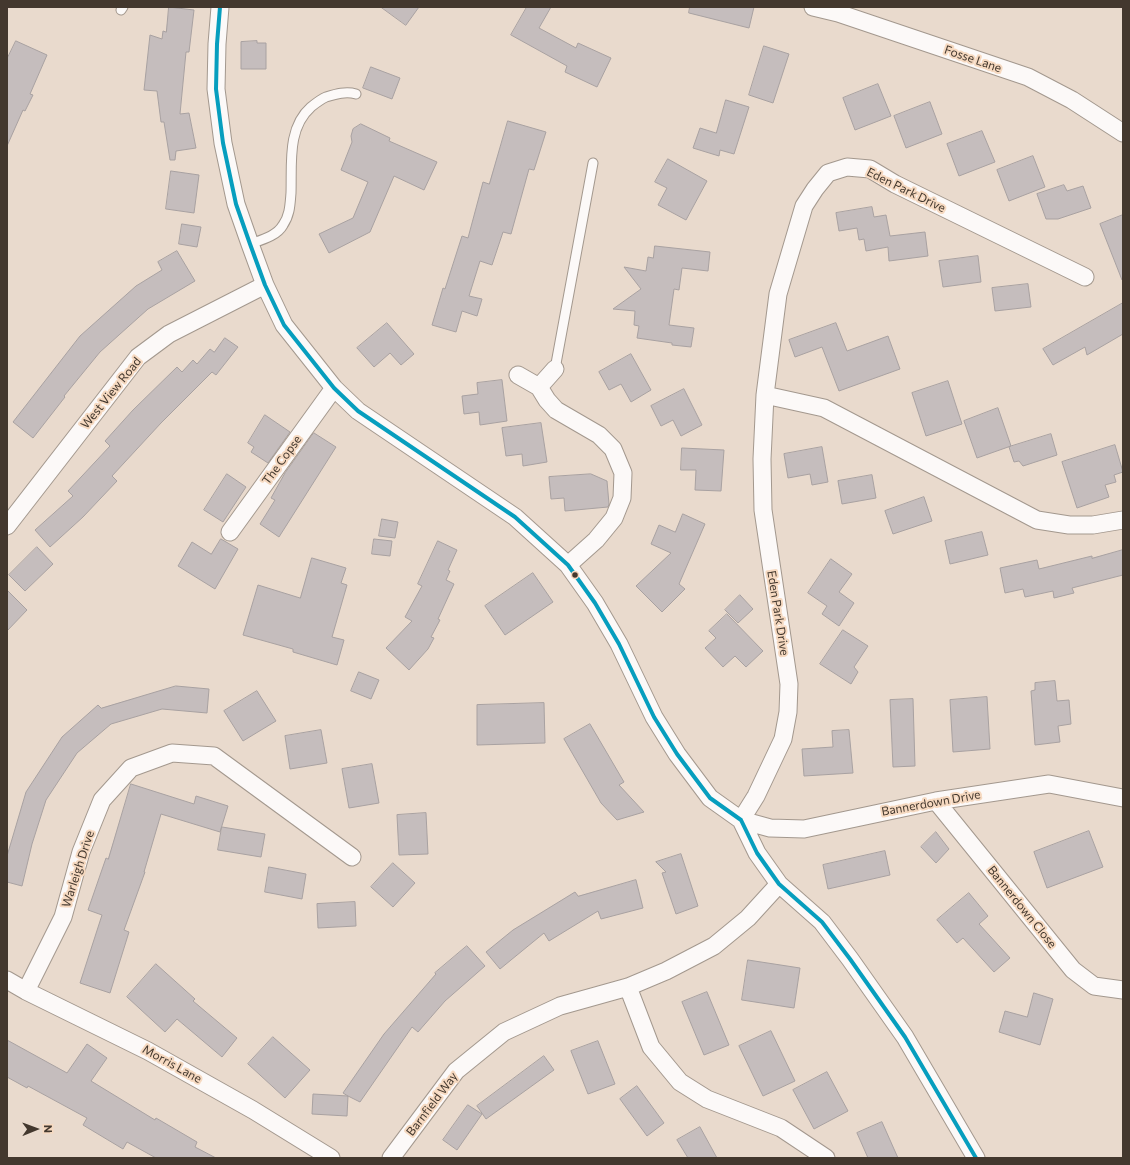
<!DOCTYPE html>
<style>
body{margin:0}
#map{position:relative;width:1130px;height:1165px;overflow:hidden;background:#e9dacd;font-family:Commissioner,sans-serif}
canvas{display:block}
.frame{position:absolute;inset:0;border:8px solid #43382e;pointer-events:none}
.north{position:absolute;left:16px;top:1109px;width:40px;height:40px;-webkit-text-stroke:3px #f6d9c0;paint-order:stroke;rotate:89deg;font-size:11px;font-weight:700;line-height:16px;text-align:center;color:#43382e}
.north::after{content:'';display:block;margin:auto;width:14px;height:18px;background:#43382e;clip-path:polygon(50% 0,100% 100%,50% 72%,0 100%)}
</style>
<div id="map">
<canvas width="1130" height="1165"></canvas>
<div class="frame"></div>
<div class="north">N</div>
</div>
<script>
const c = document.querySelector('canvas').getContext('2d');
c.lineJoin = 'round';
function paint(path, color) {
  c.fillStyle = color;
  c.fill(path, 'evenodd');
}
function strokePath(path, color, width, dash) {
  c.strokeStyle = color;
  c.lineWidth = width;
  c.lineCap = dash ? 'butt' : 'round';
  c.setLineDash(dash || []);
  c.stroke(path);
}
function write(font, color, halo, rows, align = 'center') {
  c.font = font + ' Commissioner,sans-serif';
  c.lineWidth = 4;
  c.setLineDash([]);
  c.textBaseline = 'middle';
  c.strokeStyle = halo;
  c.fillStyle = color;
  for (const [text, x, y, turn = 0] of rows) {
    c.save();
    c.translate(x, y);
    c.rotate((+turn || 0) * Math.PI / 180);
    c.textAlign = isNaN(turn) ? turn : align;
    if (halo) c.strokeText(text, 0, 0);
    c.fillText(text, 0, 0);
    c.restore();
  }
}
const building = new Path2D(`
 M 169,7 L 194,10 L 189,52 L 186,52 L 180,114 L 189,113 L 196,148 L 176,151 L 175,160 L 170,160 L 164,122 L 161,122 L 157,91 L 144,90 L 150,35 L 162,39 L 163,31 L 166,32 Z
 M 381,7 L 419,7 L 406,25 Z
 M 527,7 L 551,7 L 539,28 L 576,48 L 578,43 L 611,58 L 597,87 L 565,72 L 567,66 L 511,35 Z
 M 690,7 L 754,7 L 749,28 L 689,13 Z
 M 16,41 L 47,55 L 30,94 L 33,95 L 25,111 L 23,110 L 7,146 L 7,59 Z
 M 257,41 L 257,43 L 266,43 L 266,69 L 241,69 L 241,42 Z
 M 764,46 L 789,54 L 773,103 L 749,95 Z
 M 371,67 L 400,78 L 392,99 L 363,88 Z
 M 878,84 L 891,116 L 855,130 L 843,98 Z
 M 726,100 L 749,107 L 734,154 L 720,150 L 719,156 L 693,148 L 700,128 L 716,133 Z
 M 930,102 L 942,134 L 906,148 L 894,116 Z
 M 508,121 L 546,132 L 534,170 L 529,169 L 511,234 L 503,232 L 492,265 L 480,261 L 469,296 L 482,299 L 477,316 L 462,311 L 456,332 L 432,325 L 443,288 L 445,289 L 462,236 L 468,238 L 483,182 L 489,184 Z
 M 361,124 L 390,138 L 389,141 L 437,162 L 424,190 L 394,176 L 370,232 L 329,253 L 319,234 L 353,218 L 368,182 L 341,170 L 352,142 L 351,136 L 353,129 Z
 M 982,131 L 995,162 L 959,176 L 947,144 Z
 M 1033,156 L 1045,187 L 1009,201 L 997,170 Z
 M 668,159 L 707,181 L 686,220 L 658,205 L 667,188 L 655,182 Z
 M 171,171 L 199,175 L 194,213 L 166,209 Z
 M 1064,185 L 1067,191 L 1083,186 L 1091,208 L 1058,219 L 1046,219 L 1037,194 Z
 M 872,207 L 874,217 L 886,215 L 890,236 L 925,232 L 928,256 L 889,261 L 888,247 L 866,251 L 864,239 L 859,240 L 857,228 L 839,231 L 836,213 Z
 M 1123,215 L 1123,280 L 1122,280 L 1100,224 Z
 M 182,224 L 201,227 L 197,247 L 179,244 Z
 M 655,246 L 710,252 L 708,271 L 682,268 L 679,290 L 674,289 L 669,325 L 694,328 L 691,347 L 672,345 L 672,343 L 637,338 L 639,326 L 634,325 L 635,311 L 613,309 L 641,289 L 624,267 L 646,271 L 648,257 L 653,258 Z
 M 177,251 L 195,281 L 148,309 L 100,352 L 64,396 L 65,397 L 33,438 L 13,422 L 80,336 L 136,286 L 162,270 L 158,262 Z
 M 978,256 L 981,282 L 943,287 L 939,261 Z
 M 1028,284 L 1031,307 L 995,311 L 992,288 Z
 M 1123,303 L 1123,334 L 1087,355 L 1085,347 L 1053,365 L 1043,349 Z
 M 387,323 L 414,354 L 401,365 L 390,353 L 374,367 L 357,348 Z
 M 836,323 L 847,351 L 888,336 L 900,369 L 839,391 L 822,347 L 795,357 L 789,340 Z
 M 225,338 L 238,347 L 216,375 L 212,372 L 161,423 L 112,476 L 117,481 L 83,517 L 50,547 L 35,530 L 73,496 L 68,491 L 110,446 L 105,441 L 133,410 L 177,367 L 182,372 L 193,360 L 197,364 L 210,349 L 214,352 Z
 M 631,354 L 651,390 L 631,402 L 621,384 L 609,390 L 599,372 Z
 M 502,380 L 507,421 L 480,425 L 479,412 L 464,414 L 462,396 L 478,394 L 477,383 Z
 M 948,381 L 962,424 L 926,436 L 912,393 Z
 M 684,389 L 702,425 L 681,436 L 673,420 L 661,426 L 651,406 Z
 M 998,408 L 1011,446 L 977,458 L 964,421 Z
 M 265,415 L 290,432 L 268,463 L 251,452 L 254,447 L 248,443 Z
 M 541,423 L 547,462 L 523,466 L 522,454 L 506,456 L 502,428 Z
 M 314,433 L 336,447 L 279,537 L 260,524 L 275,500 L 271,498 L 285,473 Z
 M 1051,434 L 1057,455 L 1023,466 L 1019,461 L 1014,462 L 1009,447 Z
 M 1115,445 L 1123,472 L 1114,475 L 1116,482 L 1105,485 L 1109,497 L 1077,508 L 1062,462 Z
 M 822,447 L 828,482 L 812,485 L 810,474 L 788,478 L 784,454 Z
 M 682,448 L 724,450 L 721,491 L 695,490 L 696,470 L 681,470 Z
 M 227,474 L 246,487 L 223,522 L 204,510 Z
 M 591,474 L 607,481 L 609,504 L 608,507 L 565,511 L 564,498 L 551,499 L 549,477 Z
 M 872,475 L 876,498 L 842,504 L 838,481 Z
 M 924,497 L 932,521 L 893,534 L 885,511 Z
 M 683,514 L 705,524 L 679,584 L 685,589 L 662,612 L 636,586 L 671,553 L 651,544 L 659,525 L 675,532 Z
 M 382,519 L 398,522 L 395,538 L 379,536 Z
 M 982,532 L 988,555 L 950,564 L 945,541 Z
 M 221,539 L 238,549 L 215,589 L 178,566 L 192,542 L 211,554 Z
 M 374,539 L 392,541 L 390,556 L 372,554 Z
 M 438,541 L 457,550 L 448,570 L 450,571 L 446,580 L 454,584 L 438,619 L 440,620 L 431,637 L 434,638 L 428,649 L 409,670 L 386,648 L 412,621 L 405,617 L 422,586 L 418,584 Z
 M 37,547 L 53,564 L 25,591 L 9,575 Z
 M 1123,550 L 1123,575 L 1072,588 L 1074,593 L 1054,598 L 1053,591 L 1025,597 L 1023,589 L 1005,593 L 1000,568 L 1037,560 L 1039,569 L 1092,556 L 1092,558 Z
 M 312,558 L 346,568 L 341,583 L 347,585 L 332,637 L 344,640 L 337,665 L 293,652 L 293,649 L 243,635 L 258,585 L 300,598 Z
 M 831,559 L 852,574 L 839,592 L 854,603 L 839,626 L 822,614 L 827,606 L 808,593 Z
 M 533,573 L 553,602 L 505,635 L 485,606 Z
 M 7,590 L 27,610 L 7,631 Z
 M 740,595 L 753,609 L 738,623 L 725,610 Z
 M 727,614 L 763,651 L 746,667 L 735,656 L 723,667 L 705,648 L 716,638 L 709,631 Z
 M 843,630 L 868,646 L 854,667 L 858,672 L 851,684 L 820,664 Z
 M 359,672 L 379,680 L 371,699 L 351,691 Z
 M 1055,681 L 1057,701 L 1069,700 L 1071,724 L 1058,726 L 1060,742 L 1035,745 L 1031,691 L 1035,690 L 1035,683 Z
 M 176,686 L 209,689 L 207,713 L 162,709 L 111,724 L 77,753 L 46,800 L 32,844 L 22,886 L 7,882 L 7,856 L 26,792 L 62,737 L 98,705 L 101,708 Z
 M 257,691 L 276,721 L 243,741 L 224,711 Z
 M 987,697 L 990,749 L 953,752 L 950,700 Z
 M 913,699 L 915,766 L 893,767 L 890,700 Z
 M 544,703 L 545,743 L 477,745 L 477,705 Z
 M 590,724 L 624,782 L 619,785 L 644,812 L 617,820 L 601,803 L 564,739 Z
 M 321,730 L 327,763 L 290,769 L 285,736 Z
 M 849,730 L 853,773 L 804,776 L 802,749 L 833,747 L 832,731 Z
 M 372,764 L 379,803 L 349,808 L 342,769 Z
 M 131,784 L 194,804 L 196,796 L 228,806 L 220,832 L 161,814 L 144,872 L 145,872 L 124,930 L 129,932 L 110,993 L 80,983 L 102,915 L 88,910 L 106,858 L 108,859 Z
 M 426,813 L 428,854 L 399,855 L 397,815 Z
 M 222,827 L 265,834 L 261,857 L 218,850 Z
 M 1089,831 L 1103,867 L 1047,888 L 1034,852 Z
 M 936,832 L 949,849 L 936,863 L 921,847 Z
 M 885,851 L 890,875 L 828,889 L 823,865 Z
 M 681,854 L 698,906 L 676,914 L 662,873 L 666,872 L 656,862 Z
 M 393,863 L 415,883 L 393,907 L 371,887 Z
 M 269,867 L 306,874 L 302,899 L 265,892 Z
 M 636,880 L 643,908 L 601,919 L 598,911 L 549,941 L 544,933 L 500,969 L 486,952 L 513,930 L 575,892 L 578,896 Z
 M 969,893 L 988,916 L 979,924 L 1010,958 L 994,972 L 963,938 L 957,943 L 937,920 Z
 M 355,902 L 356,926 L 318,928 L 317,904 Z
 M 467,946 L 485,966 L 445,1001 L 418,1032 L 412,1027 L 360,1102 L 348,1096 L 347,1116 L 312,1114 L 313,1094 L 348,1096 L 343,1093 L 384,1034 L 436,974 L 435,973 Z
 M 748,960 L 800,968 L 794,1008 L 742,1000 Z
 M 156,964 L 195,999 L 193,1001 L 237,1038 L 222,1057 L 177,1019 L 165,1032 L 127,997 Z
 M 707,992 L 729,1045 L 704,1055 L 682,1002 Z
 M 1034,993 L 1053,999 L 1040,1045 L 999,1032 L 1005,1011 L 1027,1017 Z
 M 771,1031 L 795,1081 L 763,1096 L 739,1046 Z
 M 273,1037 L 310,1070 L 285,1098 L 248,1064 Z
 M 7,1040 L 67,1073 L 87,1044 L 107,1058 L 91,1081 L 155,1120 L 156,1118 L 197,1142 L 195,1147 L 216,1158 L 156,1158 L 127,1142 L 123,1149 L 83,1125 L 87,1118 L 28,1086 L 27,1088 L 7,1077 Z
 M 598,1041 L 615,1084 L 588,1094 L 571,1051 Z
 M 544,1056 L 554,1070 L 486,1119 L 477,1106 Z
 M 827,1072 L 848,1111 L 814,1129 L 793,1090 Z
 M 637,1086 L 664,1123 L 647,1136 L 620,1099 Z
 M 468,1105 L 482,1114 L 457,1150 L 443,1140 Z
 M 882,1122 L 898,1158 L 868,1158 L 857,1133 Z
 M 700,1127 L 717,1158 L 688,1158 L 677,1140 Z`);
const lane = new Path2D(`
 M 121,10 L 123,7
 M 250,244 C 261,240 277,236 283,225 C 290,215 290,204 291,193 C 292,164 287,128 311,107 C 316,103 321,99 326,97 C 336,94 346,91 356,94
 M 555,369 L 593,163`);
const street = new Path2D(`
 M 220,7 L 217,44 L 216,89 L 223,143 L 236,204 L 250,244 L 265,285 L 284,325 L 334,388 L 358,411 L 515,517 L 568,565 L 595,603 L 619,644 L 654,717 L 677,754 L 710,798 L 741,820 L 757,853 L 779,884 L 822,922 L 850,959 L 905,1037 L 976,1158
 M 813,7 L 838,13 L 1028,77 L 1072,100 L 1123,133
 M 518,375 L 539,387 L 547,400 L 556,410 L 599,435 L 613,449 L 623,473 L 622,498 L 614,518 L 596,540 L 568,565
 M 539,387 L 555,369
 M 765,395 L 824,408 L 1037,520 L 1069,525 L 1093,525 L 1123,520
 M 7,526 L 138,357 L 169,334 L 265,285
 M 230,532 L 334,388
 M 936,801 L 1073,970 L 1094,986 L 1123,990
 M 741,820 L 756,796 L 783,739 L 788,712 L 789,684 L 763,510 L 762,459 L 765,395 L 778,294 L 804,206 L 815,189 L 828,173 L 847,167 L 870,169 L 895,184 L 1085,277
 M 741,820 L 770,828 L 804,829 L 936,801 L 1049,784 L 1123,798
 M 7,980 L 26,991 L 148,1051 L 253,1110 L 331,1158
 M 628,987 L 651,1047 L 680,1082 L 707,1099 L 781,1128 L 826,1158
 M 26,991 L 63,917 L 81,852 L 102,800 L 131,768 L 172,753 L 214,756 L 352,857
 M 391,1158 L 456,1071 L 504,1032 L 560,1006 L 628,987 L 666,971 L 714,946 L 748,918 L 779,884`);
const bus1 = new Path2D(`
 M 220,7 L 217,44 L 216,89 L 223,143 L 236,204 L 250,244 L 265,285 L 284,325 L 334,388 L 358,411 L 515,517 L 568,565 L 595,603 L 619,644 L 654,717 L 677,754 L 710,798 L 741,820 L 757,853 L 779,884 L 822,922 L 850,959 L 905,1037 L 976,1158`);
const markers = [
 [575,575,3.5,"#43382e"]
];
const streetNames = [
 ["Fosse Lane",973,59,19],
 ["Eden Park Drive",906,190,26],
 ["West View Road",111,393,-51],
 ["The Copse",282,460,-54],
 ["Eden Park Drive",778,613,81],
 ["Bannerdown Drive",931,803,-10],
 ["Warleigh Drive",78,869,-72],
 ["Bannerdown Close",1022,907,51],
 ["Morris Lane",172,1064,29],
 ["Barnfield Way",432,1104,-53]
];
paint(building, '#c5bdbd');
strokePath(building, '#a8a1a1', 1);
strokePath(lane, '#a3988e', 11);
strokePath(street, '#a3988e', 19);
strokePath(lane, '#fcf9f8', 9);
strokePath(street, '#fcf9f8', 17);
strokePath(bus1, '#079ebe', 4);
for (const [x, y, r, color] of markers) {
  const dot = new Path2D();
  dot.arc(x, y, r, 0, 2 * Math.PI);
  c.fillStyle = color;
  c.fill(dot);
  strokePath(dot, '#f6d9c0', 1.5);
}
write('12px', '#43382e', '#f6d9c0', streetNames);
</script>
